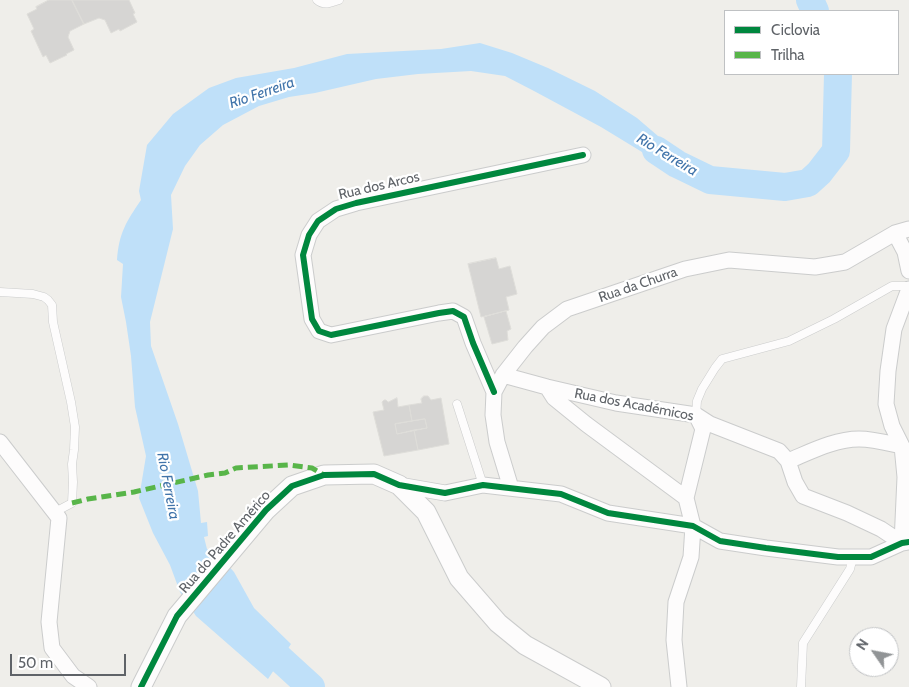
<!DOCTYPE html>
<meta charset="utf-8">
<style>
body{margin:0}
#map{position:relative;width:909px;height:687px;overflow:hidden;background:#efeeea;font-family:Cabin,sans-serif}
canvas{display:block}
.legend{position:absolute;left:724px;top:10px;width:175px;height:65px;box-sizing:border-box;background:#fff;border:1px solid #bfc1c3;margin:0;padding:6px 9px;list-style:none;font-size:15px;color:#5f6368}
.legend li{display:flex;align-items:center;gap:10px;height:25px}
.legend b{width:25px;border:1px solid #bfc1c3}
.north{position:absolute;left:849px;top:627px;width:50px;height:50px;box-sizing:border-box;background:#fff;border:1px solid #bfc1c3;border-radius:50%;rotate:303deg;font-size:14px;font-weight:700;line-height:20px;text-align:center;color:#5f6368}
.north::after{content:'';display:block;margin:auto;width:18px;height:22px;background:#919496;clip-path:polygon(50% 0,100% 100%,50% 72%,0 100%)}
.scale{position:absolute;left:10px;top:654px;width:116px;height:22px;box-sizing:border-box;border:2px solid #5f6368;border-top:0;padding-left:6px;font-size:15px;line-height:18px;white-space:nowrap;color:#5f6368;-webkit-text-stroke:4px #fff;paint-order:stroke}
</style>
<div id="map">
<canvas width="909" height="687"></canvas>
<ul class="legend">
<li><b style="height:6px;background:#00873e"></b>Ciclovia</li>
<li><b style="height:6px;background:#58b549"></b>Trilha</li>
</ul>
<div class="north">N</div>
<div class="scale">50 m</div>
</div>
<script>
const c = document.querySelector('canvas').getContext('2d');
c.lineJoin = 'round';
function paint(path, color) {
  c.fillStyle = color;
  c.fill(path, 'evenodd');
}
function strokePath(path, color, width, dash) {
  c.strokeStyle = color;
  c.lineWidth = width;
  c.lineCap = dash ? 'butt' : 'round';
  c.setLineDash(dash || []);
  c.stroke(path);
}
function write(font, color, halo, rows, align = 'center') {
  c.font = font + ' Cabin,sans-serif';
  c.lineWidth = 4.5;
  c.setLineDash([]);
  c.textBaseline = 'middle';
  c.strokeStyle = halo;
  c.fillStyle = color;
  for (const [text, x, y, turn = 0] of rows) {
    c.save();
    c.translate(x, y);
    c.rotate((+turn || 0) * Math.PI / 180);
    c.textAlign = isNaN(turn) ? turn : align;
    if (halo) c.strokeText(text, 0, 0);
    c.fillText(text, 0, 0);
    c.restore();
  }
}
const water = new Path2D(`
 M 480,43 L 512,53 L 548,68 L 595,91 L 637,118 L 672,148 L 693,161 L 683,177 L 601,127 L 534,91 L 505,76 L 471,71 L 418,74 L 376,79 L 315,93 L 289,97 L 259,106 L 223,125 L 200,145 L 185,166 L 171,195 L 173,229 L 150,322 L 151,346 L 178,424 L 198,491 L 201,523 L 207,522 L 208,536 L 204,537 L 207,549 L 216,552 L 234,572 L 254,608 L 291,644 L 268,679 L 196,616 L 180,592 L 170,565 L 153,533 L 139,498 L 146,456 L 135,407 L 131,356 L 126,322 L 121,297 L 123,264 L 117,260 C 119,233 126,222 141,200 L 139,191 L 147,145 L 173,114 L 209,88 L 236,78 L 294,68 L 347,54 L 441,49 Z`);
const river = new Path2D(`
 M 810,0 L 815,11
 M 656,150 L 677,164 L 710,180 L 785,187 L 808,183 L 819,173 L 836,151 L 838,74
 M 254,635 L 311,687`);
const building = new Path2D(`
 M 49,0 L 72,0 L 84,24 L 70,31 L 68,37 L 74,50 L 66,54 L 67,55 L 50,63 L 46,55 L 43,57 L 31,31 L 34,29 L 27,14 L 37,9 L 36,7 Z
 M 72,0 L 129,0 L 135,13 L 133,14 L 137,22 L 120,31 L 119,29 L 111,33 L 105,20 L 99,18 L 84,24 Z
 M 496,258 L 499,269 L 510,266 L 517,294 L 506,297 L 509,310 L 481,317 L 468,264 Z
 M 506,311 L 511,329 L 507,331 L 508,340 L 492,344 L 484,317 Z
 M 424,396 L 428,396 L 431,400 L 441,398 L 449,444 L 418,450 L 414,430 L 427,428 L 425,419 L 412,421 L 409,405 L 422,403 L 421,399 Z
 M 397,398 L 398,407 L 409,405 L 412,421 L 395,424 L 397,434 L 414,430 L 418,450 L 384,456 L 373,412 L 384,410 L 382,402 L 384,400 L 386,400 L 388,402 Z
 M 425,419 L 427,428 L 397,434 L 395,424 Z`);
const service = new Path2D(`
 M 317,0 C 324,6 331,3 339,0
 M 0,292 L 33,294 L 44,297 L 48,300 L 52,305 L 53,322 L 71,402 L 75,427 L 74,450 L 72,464 L 73,482 L 72,503 L 55,512
 M 457,404 L 483,485
 M 696,415 L 697,401 L 702,389 L 715,368 L 722,359 L 789,341 L 834,319 L 892,286 L 909,286
 M 801,687 L 803,643 L 850,569 L 853,557`);
const minor = new Path2D(`
 M 895,233 L 905,252 L 909,271
 M 503,375 L 547,387 L 616,403 L 696,415 L 710,424 L 779,451 L 788,461 L 795,482 L 803,496 L 847,513 L 881,529 L 902,543
 M 547,387 L 554,398 L 586,424 L 686,498
 M 494,392 L 473,343 L 464,317 L 453,311 L 439,313 L 331,335 L 319,331 L 312,319 L 303,255 L 309,235 L 318,221 L 336,209 L 356,203 L 583,155
 M 0,442 L 59,518 L 49,622 L 52,648 L 73,676 L 89,687
 M 788,461 C 810,452 835,439 859,439 C 873,439 888,443 902,446
 M 399,485 L 445,493 L 483,485 L 561,494 L 608,513 L 693,526 L 720,541 L 766,548 L 838,557 L 871,557 L 902,543 L 909,542
 M 511,488 L 497,442 L 493,415 L 494,392 L 503,375 L 525,347 L 543,327 L 567,309 L 685,269 L 729,260 L 815,267 L 845,262 L 895,233 L 909,229
 M 902,543 L 905,477 L 902,446 L 892,426 L 886,404 L 888,371 L 894,329 L 909,289
 M 679,687 L 674,640 L 676,602 L 691,557 L 693,526 L 686,498 L 703,429 L 696,415`);
const tertiary = new Path2D(`
 M 141,687 L 177,616 L 266,510 L 292,486 L 324,475 L 374,474 L 399,485 L 426,512 L 459,578 L 498,623 L 525,645 L 601,687`);
const quiet = new Path2D(`
 M 72,503 L 88,499 L 134,492 L 208,475 L 225,473 L 236,468 L 288,465 L 312,468 L 324,475`);
const cycleway = new Path2D(`
 M 494,392 L 473,343 L 464,317 L 453,311 L 439,313 L 331,335 L 319,331 L 312,319 L 303,255 L 309,235 L 318,221 L 336,209 L 356,203 L 583,155
 M 141,687 L 177,616 L 266,510 L 292,486 L 324,475 L 374,474 L 399,485 L 445,493 L 483,485 L 561,494 L 608,513 L 693,526 L 720,541 L 766,548 L 838,557 L 871,557 L 902,543 L 909,542`);
const streetNames = [
 ["Rua dos Arcos",379,186,-13],
 ["Rua da Churra",638,285,-19],
 ["Rua dos Académicos",634,405,11],
 ["Rua do Padre Américo",225,542,-49]
];
const waterNames = [
 ["Rio Ferreira",262,93,-19],
 ["Rio Ferreira",667,155,31],
 ["Rio Ferreira",168,486,79]
];
paint(water, '#bfe0f9');
strokePath(river, '#bfe0f9', 28);
paint(building, '#d6d5d3');
strokePath(building, '#deddd9', 1);
strokePath(service, '#cbcccc', 9);
strokePath(minor, '#cbcccc', 17);
strokePath(tertiary, '#cbcccc', 21);
strokePath(service, '#fdfcfc', 8);
strokePath(minor, '#fdfcfc', 15);
strokePath(tertiary, '#fdfcfc', 19);
strokePath(quiet, '#58b549', 5, [10, 5]);
strokePath(cycleway, '#00873e', 6);
write('14px', '#5f6368', '#fff', streetNames);
write('italic 15px', '#4174aa', '#fff', waterNames);
</script>
